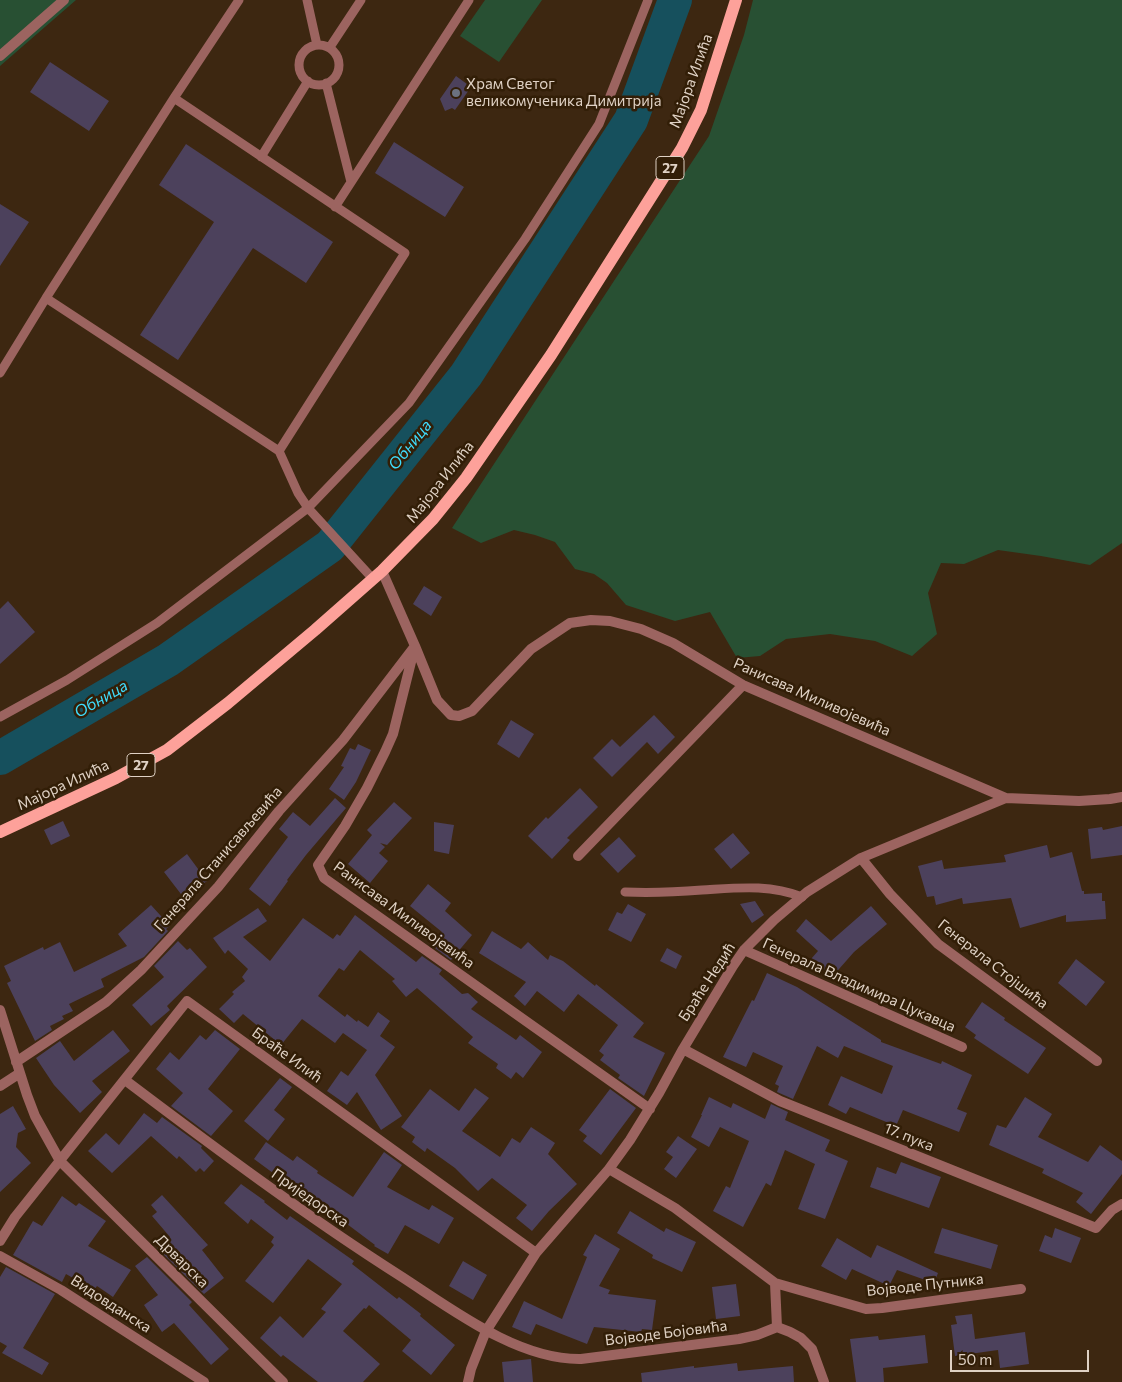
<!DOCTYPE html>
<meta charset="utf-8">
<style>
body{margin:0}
#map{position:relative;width:1122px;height:1382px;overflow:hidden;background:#3d2711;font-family:Commissioner,sans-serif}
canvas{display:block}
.scale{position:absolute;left:950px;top:1350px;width:139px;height:22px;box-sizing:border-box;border:2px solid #dfd1c4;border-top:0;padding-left:6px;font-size:15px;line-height:18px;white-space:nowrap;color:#dfd1c4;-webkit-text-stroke:4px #321e07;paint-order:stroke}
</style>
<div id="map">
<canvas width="1122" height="1382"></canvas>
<div class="scale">50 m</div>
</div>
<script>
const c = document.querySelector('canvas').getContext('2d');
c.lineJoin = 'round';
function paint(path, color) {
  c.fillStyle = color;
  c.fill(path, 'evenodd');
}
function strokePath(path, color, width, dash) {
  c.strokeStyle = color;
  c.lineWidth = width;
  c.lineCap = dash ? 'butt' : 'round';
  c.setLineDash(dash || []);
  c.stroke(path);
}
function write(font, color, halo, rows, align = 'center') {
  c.font = font + ' Commissioner,sans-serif';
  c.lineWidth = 5;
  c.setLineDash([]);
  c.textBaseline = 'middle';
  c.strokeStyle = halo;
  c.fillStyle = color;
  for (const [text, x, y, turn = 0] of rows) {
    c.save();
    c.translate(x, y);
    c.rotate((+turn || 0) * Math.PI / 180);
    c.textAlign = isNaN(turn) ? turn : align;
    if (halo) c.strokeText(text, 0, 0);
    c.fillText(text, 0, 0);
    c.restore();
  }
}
const green = new Path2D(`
 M 0,0 L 76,0 L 0,66 Z
 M 485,0 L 542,0 L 499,62 L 460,36 Z
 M 753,0 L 1122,0 L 1122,543 L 1090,565 L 1041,556 L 998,550 L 964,564 L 941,563 L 928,593 L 937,634 L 912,656 L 875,641 L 830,634 L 786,639 L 760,656 L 737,658 L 710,612 L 675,621 L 626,605 L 607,583 L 594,574 L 575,569 L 555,542 L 535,535 L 514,530 L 481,543 L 452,528 L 709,136 L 744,35 Z`);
const river = new Path2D(`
 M 0,758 L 168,660 L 330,546 L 466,375 L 631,120 L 675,0`);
const building = new Path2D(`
 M 50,62 L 109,101 L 89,131 L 30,92 Z
 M 456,76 L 471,87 L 455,110 L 452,108 L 445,111 L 440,99 Z
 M 394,142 L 464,187 L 445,217 L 375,173 Z
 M 186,144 L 333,242 L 306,283 L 253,248 L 178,360 L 140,335 L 214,222 L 159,185 Z
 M 0,204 L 29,222 L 0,266 Z
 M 424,586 L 442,597 L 431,616 L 413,604 Z
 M 8,601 L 35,632 L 0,664 L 0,609 Z
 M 654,715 L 675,737 L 658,754 L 647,742 L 612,777 L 593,758 L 612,739 L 620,747 Z
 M 511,720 L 534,734 L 519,758 L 497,744 Z
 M 358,744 L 371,750 L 356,782 L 344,800 L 329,789 L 344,767 L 341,766 L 350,748 L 355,750 Z
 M 580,788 L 598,807 L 567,838 L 570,840 L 552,859 L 528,836 L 546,817 L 548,819 Z
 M 335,798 L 346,808 L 306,855 L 287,880 L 288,881 L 270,906 L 249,889 L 288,837 L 279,829 L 293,812 L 310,826 Z
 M 394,802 L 412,818 L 387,845 L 380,843 L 385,847 L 379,853 L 388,861 L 370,883 L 348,864 L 372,835 L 367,830 Z
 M 63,821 L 70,836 L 51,845 L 44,830 Z
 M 434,822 L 454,825 L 449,854 L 434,851 Z
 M 1122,826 L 1122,855 L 1091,859 L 1088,829 L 1102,827 L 1103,830 Z
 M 733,833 L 750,853 L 731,869 L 714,849 Z
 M 619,837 L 636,856 L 618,873 L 600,854 Z
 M 1047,845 L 1050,858 L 1072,852 L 1082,891 L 1084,891 L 1084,894 L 1102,893 L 1102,901 L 1105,901 L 1106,919 L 1066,922 L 1066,915 L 1020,928 L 1011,898 L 963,904 L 962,898 L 936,905 L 934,896 L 927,897 L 918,866 L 942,860 L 944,869 L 1006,862 L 1004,855 Z
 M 187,854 L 207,881 L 184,898 L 164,872 Z
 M 428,884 L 451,903 L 445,911 L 472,935 L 451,960 L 431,945 L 442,932 L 410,906 Z
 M 755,901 L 764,915 L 752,923 L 740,904 Z
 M 628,904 L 646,914 L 631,942 L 608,930 L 617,912 L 622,914 Z
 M 151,905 L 170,926 L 166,929 L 168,931 L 144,957 L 101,979 L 104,987 L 69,1004 L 73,1011 L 62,1016 L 64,1019 L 50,1026 L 52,1030 L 35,1041 L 7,983 L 11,981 L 4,966 L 43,947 L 44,950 L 60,942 L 74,972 L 127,946 L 118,934 Z
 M 871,906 L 887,924 L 854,952 L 832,977 L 811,959 L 818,951 L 796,931 L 806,919 L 831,941 Z
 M 258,908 L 267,921 L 243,937 L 270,961 L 303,918 L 333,939 L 337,934 L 340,936 L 355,915 L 416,962 L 422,956 L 442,970 L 439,974 L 462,994 L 468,993 L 478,1002 L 471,1009 L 516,1040 L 520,1035 L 542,1052 L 523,1078 L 516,1072 L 511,1079 L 496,1068 L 498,1064 L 468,1043 L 473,1037 L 417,988 L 406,997 L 392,981 L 395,979 L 360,950 L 344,971 L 339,968 L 318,996 L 345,1017 L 347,1014 L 357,1022 L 358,1020 L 368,1027 L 378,1012 L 390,1021 L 380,1036 L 395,1047 L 375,1075 L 402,1116 L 381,1130 L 357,1092 L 347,1105 L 327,1091 L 341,1071 L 348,1076 L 367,1050 L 343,1033 L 335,1043 L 302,1019 L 281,1045 L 243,1014 L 234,1023 L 219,1009 L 234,994 L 232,992 L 245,981 L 242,977 L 248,969 L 228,950 L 225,954 L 213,938 Z
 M 492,931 L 521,949 L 528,942 L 548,960 L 550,955 L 563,961 L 595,986 L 596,984 L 644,1023 L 633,1037 L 665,1053 L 644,1096 L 618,1078 L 620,1075 L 600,1060 L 604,1055 L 599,1051 L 618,1025 L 578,994 L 564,1012 L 537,991 L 525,1006 L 514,996 L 526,982 L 479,953 Z
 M 178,941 L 187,950 L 190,948 L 207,967 L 167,1006 L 170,1010 L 151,1026 L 132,1005 L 164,977 L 154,966 Z
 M 667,948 L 682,956 L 676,969 L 660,961 Z
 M 1076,959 L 1105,982 L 1086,1006 L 1058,983 Z
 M 767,973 L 797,987 L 881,1040 L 881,1042 L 941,1064 L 942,1061 L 972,1075 L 957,1109 L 967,1113 L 959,1132 L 903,1110 L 896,1126 L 850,1107 L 846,1114 L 828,1105 L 841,1076 L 882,1094 L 893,1066 L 844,1046 L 838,1058 L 817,1046 L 793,1099 L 777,1092 L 779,1086 L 775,1084 L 783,1066 L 753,1052 L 746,1067 L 723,1057 L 752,1000 L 754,1001 Z
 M 982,1002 L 1005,1018 L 1004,1020 L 1046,1048 L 1028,1074 L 974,1038 L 976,1035 L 965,1027 Z
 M 113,1030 L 130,1051 L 92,1081 L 102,1092 L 80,1113 L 54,1085 L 36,1058 L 60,1041 L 74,1061 Z
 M 215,1030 L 240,1049 L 208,1089 L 233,1111 L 211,1136 L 171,1106 L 183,1093 L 156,1069 L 170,1052 L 179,1060 L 200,1035 L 206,1040 Z
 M 280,1078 L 292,1087 L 274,1110 L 285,1119 L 268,1141 L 244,1121 Z
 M 475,1088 L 489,1098 L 462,1131 L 500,1157 L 512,1138 L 520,1143 L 531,1127 L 555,1143 L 548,1154 L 577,1184 L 549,1211 L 532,1231 L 516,1218 L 527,1205 L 492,1178 L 478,1191 L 455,1168 L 427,1148 L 425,1152 L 412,1142 L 415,1137 L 401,1127 L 430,1089 L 459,1111 Z
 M 610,1089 L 636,1108 L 601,1155 L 583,1141 L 587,1136 L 579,1130 Z
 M 709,1097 L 731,1108 L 733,1103 L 765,1119 L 771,1104 L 788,1112 L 785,1120 L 830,1140 L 825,1151 L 848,1161 L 825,1219 L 798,1209 L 815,1164 L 785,1150 L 771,1186 L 766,1183 L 743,1227 L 713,1211 L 726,1186 L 730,1188 L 749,1141 L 720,1127 L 709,1147 L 691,1137 L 702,1115 L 701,1115 Z
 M 1025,1097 L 1052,1114 L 1038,1137 L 1088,1162 L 1100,1145 L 1122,1161 L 1122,1174 L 1091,1214 L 1076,1202 L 1083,1193 L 1042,1173 L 1044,1169 L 989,1145 L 997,1125 L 1006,1128 Z
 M 13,1106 L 26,1129 L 18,1133 L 16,1147 L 31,1163 L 0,1192 L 0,1114 Z
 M 144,1113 L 157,1123 L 162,1117 L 202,1146 L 201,1148 L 214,1161 L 204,1172 L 200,1168 L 196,1172 L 179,1156 L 177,1159 L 151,1136 L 112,1173 L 88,1151 L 106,1133 L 119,1145 Z
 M 678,1136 L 697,1149 L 676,1178 L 664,1169 L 673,1157 L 666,1152 Z
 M 266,1142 L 293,1161 L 297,1156 L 318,1171 L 317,1173 L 353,1197 L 384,1152 L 402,1165 L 387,1187 L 429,1210 L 432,1205 L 454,1218 L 439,1244 L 405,1225 L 388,1254 L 374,1246 L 375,1245 L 275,1170 L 273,1173 L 254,1159 Z
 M 901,1162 L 941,1177 L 929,1208 L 870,1187 L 877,1167 L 896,1174 Z
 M 241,1184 L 265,1201 L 264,1202 L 287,1220 L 290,1216 L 354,1261 L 352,1264 L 397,1299 L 399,1297 L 421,1314 L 420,1316 L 455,1345 L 431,1375 L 402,1351 L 411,1340 L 369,1305 L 366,1309 L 364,1308 L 343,1331 L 380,1364 L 363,1382 L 318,1382 L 283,1355 L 281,1357 L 260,1338 L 280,1316 L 303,1338 L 326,1312 L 321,1309 L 342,1284 L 308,1259 L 273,1303 L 245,1281 L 274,1245 L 271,1242 L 274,1237 L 251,1219 L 248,1224 L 224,1203 Z
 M 162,1195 L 208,1245 L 202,1250 L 224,1278 L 204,1294 L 157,1248 L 170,1237 L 152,1216 L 157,1212 L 151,1205 Z
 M 62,1196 L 76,1206 L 79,1203 L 106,1221 L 88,1246 L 131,1270 L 113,1297 L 97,1286 L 94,1290 L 66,1274 L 62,1282 L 13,1255 L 33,1221 L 42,1226 Z
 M 630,1211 L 664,1232 L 666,1228 L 696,1242 L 682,1272 L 652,1258 L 653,1255 L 617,1233 Z
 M 942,1228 L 998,1245 L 991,1269 L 934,1253 Z
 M 1055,1228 L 1081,1238 L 1071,1263 L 1039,1251 L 1045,1235 L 1052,1238 Z
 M 595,1234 L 620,1249 L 599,1286 L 610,1290 L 608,1294 L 656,1300 L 652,1330 L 642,1329 L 641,1332 L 594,1327 L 587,1344 L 536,1324 L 531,1335 L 512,1327 L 524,1301 L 562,1319 L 587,1257 L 583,1255 Z
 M 837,1238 L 871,1258 L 877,1245 L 938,1273 L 934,1283 L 897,1270 L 889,1286 L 852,1269 L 846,1280 L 821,1266 Z
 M 147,1257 L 192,1302 L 189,1305 L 229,1349 L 211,1365 L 174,1323 L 162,1332 L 144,1305 L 158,1295 L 135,1266 Z
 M 463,1261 L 487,1275 L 473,1300 L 449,1286 Z
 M 6,1267 L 55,1294 L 23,1348 L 49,1363 L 42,1375 L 2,1353 L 7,1346 L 0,1342 L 0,1277 Z
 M 736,1284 L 740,1316 L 716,1319 L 712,1287 Z
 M 972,1314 L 975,1339 L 1025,1332 L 1029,1364 L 1000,1368 L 998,1350 L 955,1356 L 951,1325 L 957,1324 L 955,1316 Z
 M 925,1335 L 928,1363 L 883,1368 L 884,1382 L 856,1382 L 850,1339 L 878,1336 L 879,1340 Z
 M 531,1359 L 533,1382 L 504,1382 L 502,1362 Z
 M 737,1363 L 738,1371 L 793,1366 L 794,1382 L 642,1382 L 641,1373 L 694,1366 L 694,1368 Z`);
const service = new Path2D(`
 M 307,0 L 317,45
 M299 65a20 20 0 1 1 40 0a20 20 0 1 1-40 0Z
 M 330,47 L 361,0
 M 326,83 L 351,182
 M 174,98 L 405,253 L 279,451
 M 261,157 L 308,81
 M 335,207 L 469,0
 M 46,298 L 174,98 L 239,0
 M 0,373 L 46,298 L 279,451 L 298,493 L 308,508 L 157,623 L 67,680 L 0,717
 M 373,579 L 308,508 L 409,403 L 525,239 L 599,124 L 648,0
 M 625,892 C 651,893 677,892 702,890 C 737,888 769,884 802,897`);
const minor = new Path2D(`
 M 0,56 L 64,0
 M 382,571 L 415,646 L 393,734 L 385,752 L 367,788 L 345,826 L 318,865 L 324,878 L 650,1109
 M 578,856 L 743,685
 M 861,858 L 890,894 L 938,944 L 1097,1061
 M 744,950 L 962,1047
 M 0,1010 L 27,1095 L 35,1116 L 60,1161 L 283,1382
 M 683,1049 L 780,1101 L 1096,1228 L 1112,1210 L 1122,1204
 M 16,1062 L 106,1002 L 141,970 L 218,887 L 279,811 L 343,740 L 415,646 L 437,700 L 451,715 L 459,716 L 472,711 L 531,649 L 570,623 L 591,620 L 610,621 L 641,629 L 673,643 L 743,685 L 1006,798
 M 125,1080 C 215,1148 306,1216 402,1277 C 453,1310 518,1360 581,1359 L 739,1339 L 757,1335 L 777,1327 L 790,1332 L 801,1338 L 812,1349 L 824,1382
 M 0,1086 L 20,1073
 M 609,1169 L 675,1208 L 775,1283 L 777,1327
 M 0,1241 L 15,1217 L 187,1001 L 536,1253
 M 0,1256 L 61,1290 L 204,1382
 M 775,1283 L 866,1309 L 882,1308 L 1021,1289
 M 468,1382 L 471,1369 L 486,1331 L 536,1253 L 609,1169 L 630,1140 L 659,1093 L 683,1049 L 733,966 L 744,950 L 774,920 L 807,892 L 861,858 L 1006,798 L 1079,801 L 1110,799 L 1122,797`);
const primary = new Path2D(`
 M 0,832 L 116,778 L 167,750 L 228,703 L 315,630 L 382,571 L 433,519 L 466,478 L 551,355 L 682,148 L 701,110 L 736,0`);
const markers = [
 [456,93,5,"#6b7280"]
];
const shields = [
 [670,168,28],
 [141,765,28]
];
const shieldNames = [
 ["27",670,168],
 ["27",141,765]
];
const streetNames = [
 ["Мајора Илића",691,81,-70],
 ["Мајора Илића",440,482,-52],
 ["Ранисава Миливојевића",812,697,24],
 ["Мајора Илића",63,785,-25],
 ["Генерала Станисављевића",218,859,-49],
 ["Ранисава Миливојевића",404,915,36],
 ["Генерала Стојшића",993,964,38],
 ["Браће Недић",707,982,-57],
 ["Генерала Владимира Цукавца",859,985,24],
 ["Браће Илић",287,1055,36],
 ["17. пука",909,1137,22],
 ["Приједорска",310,1198,35],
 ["Дрварска",182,1261,45],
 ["Војводе Путника",925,1285,-6],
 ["Видовданска",111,1304,33],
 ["Војводе Бојовића",666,1333,-7]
];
const poiNames = [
 ["Храм Светог",466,84],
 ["великомученика Димитрија",466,101]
];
const waterNames = [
 ["Обница",410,445,-51],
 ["Обница",101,699,-30]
];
paint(green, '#285033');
strokePath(river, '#16505d', 34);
paint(building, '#4c415c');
strokePath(service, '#9c6460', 9);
strokePath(minor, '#9c6460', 10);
strokePath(primary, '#fda19a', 12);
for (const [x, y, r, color] of markers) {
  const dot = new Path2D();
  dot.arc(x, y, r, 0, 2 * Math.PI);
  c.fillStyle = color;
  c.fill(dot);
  strokePath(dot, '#321e07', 2);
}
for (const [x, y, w] of shields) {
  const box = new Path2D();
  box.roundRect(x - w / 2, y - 11.5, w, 23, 4);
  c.fillStyle = '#321e07';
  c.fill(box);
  strokePath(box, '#dfd1c4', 1);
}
write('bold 14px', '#dfd1c4', null, shieldNames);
write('15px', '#dfd1c4', '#321e07', streetNames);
write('15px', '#dfd1c4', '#321e07', poiNames, 'left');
write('italic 16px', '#3fdcfc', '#321e07', waterNames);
</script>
